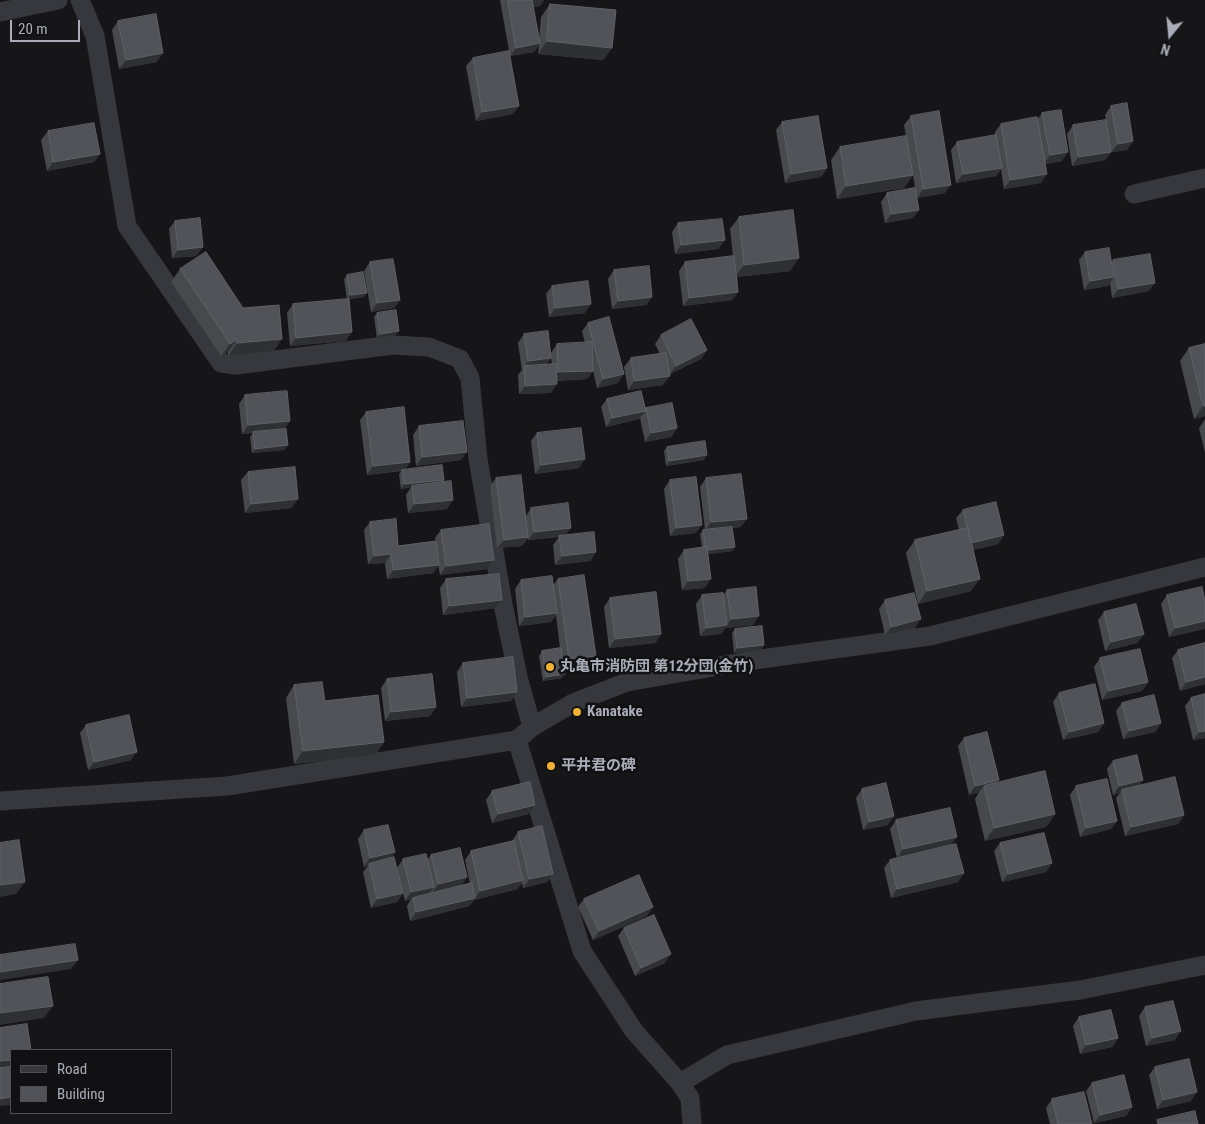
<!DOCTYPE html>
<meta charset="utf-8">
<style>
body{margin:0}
#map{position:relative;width:1205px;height:1124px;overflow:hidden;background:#161618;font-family:"Roboto Condensed",sans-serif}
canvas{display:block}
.legend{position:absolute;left:10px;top:1049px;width:162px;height:65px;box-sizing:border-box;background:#111113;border:1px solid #4d4f55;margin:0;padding:6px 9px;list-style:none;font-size:15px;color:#a8adb8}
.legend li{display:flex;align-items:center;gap:10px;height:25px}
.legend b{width:25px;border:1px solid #4d4f55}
.north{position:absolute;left:1145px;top:10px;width:50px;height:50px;-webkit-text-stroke:4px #111113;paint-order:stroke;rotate:197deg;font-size:14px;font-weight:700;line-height:20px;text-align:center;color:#a8adb8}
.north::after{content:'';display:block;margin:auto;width:18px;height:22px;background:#a8adb8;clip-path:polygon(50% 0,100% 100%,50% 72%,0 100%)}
.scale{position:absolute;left:10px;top:20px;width:70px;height:22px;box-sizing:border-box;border:2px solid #a8adb8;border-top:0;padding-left:6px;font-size:15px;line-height:18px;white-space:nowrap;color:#a8adb8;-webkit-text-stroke:4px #111113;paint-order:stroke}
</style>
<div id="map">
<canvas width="1205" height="1124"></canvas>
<ul class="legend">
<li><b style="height:6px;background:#37383d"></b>Road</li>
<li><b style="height:14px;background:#525359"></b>Building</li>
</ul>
<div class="north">N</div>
<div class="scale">20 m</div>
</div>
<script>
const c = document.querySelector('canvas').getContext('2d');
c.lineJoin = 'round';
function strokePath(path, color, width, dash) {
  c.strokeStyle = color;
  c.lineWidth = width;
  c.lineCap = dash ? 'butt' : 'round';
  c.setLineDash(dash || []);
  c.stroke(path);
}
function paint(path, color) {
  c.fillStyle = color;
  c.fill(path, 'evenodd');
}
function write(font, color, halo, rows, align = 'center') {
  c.font = font + ' "Roboto Condensed","Noto Sans JP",sans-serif';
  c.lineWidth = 5;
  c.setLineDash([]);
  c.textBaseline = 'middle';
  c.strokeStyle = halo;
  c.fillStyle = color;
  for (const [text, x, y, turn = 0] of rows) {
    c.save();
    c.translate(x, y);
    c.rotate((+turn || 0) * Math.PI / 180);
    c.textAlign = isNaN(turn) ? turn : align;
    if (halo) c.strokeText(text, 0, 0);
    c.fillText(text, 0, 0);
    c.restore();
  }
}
const minor = new Path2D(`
 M 80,0 L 95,36 L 127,226 L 221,363 L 236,365 L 393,345 L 429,347 L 460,359 L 470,378 L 478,459 L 503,604 L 518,677 L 532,727
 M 0,12 L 58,0
 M 1134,194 L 1205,178
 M 517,740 L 582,951 L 634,1031 L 680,1083 L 690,1098 L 692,1124
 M 0,801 L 227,786 L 517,740 L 532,727 L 573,703 L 627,682 L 754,660 L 930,636 L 1205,567
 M 680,1083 L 727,1055 L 916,1011 L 1080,990 L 1205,965`);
const wall = new Path2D(`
 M 500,0 L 544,0 L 540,6 L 533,7 L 539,40 L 541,17 L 550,4 L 612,48 L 603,60 L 538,54 L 539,45 L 534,52 L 510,56 Z
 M 118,21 L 157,62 L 119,69 L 112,30 Z
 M 473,58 L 513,114 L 476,121 L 466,66 Z
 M 1111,106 L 1133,141 L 1127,150 L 1111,152 L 1105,160 L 1072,166 L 1067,134 L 1073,125 L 1108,132 L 1105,115 Z
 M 1042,113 L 1062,161 L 1045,164 L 1041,183 L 1004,189 L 1001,169 L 996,176 L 956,183 L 951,150 L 957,142 L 995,135 L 995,132 L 1001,124 L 1037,120 Z
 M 911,116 L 945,193 L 917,198 L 913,218 L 885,223 L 881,202 L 887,193 L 915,188 L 913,175 L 904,188 L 837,199 L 831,160 L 840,147 L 906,136 L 904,125 Z
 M 782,122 L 827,168 L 821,177 L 785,183 L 776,130 Z
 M 48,131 L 100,154 L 94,162 L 47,171 L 41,140 Z
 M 739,217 L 790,271 L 737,277 L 738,292 L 732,300 L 683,306 L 679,271 L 685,262 L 733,256 L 730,229 Z
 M 175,221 L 203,247 L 196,256 L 172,258 L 169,229 Z
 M 678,223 L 725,240 L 718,249 L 675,254 L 672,232 Z
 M 1085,252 L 1112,262 L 1113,260 L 1149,291 L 1112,298 L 1110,283 L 1108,286 L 1084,290 L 1079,260 Z
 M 370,262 L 400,300 L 394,308 L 371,312 L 364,271 Z
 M 180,269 L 243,308 L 274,351 L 228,356 L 228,352 L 221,356 L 171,282 Z
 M 614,270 L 652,297 L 646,305 L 612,309 L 608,279 Z
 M 347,275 L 364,297 L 349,299 L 346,341 L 290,346 L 287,313 L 293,304 L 347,299 L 344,279 Z
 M 552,286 L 585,313 L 549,317 L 546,294 Z
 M 377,313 L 396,335 L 377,338 L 374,317 Z
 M 588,323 L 618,383 L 597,388 L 593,371 L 587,379 L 557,381 L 551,393 L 519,394 L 518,375 L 522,370 L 518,343 L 524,334 L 551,357 L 551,353 L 557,344 L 585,343 L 582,331 ZM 551,358 L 552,364 L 546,365 Z
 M 661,335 L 707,350 L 701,359 L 670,374 L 669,371 L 663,385 L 628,390 L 624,367 L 631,358 L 660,354 L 655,344 Z
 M 1205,344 L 1205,416 L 1194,419 L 1180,361 L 1189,348 Z
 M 245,395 L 284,430 L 285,450 L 252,453 L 250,437 L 253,433 L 242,434 L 239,404 Z
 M 607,399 L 645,409 L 646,408 L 677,428 L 671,437 L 645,442 L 640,418 L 639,419 L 606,427 L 601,407 Z
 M 366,412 L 410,462 L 405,469 L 444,480 L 442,482 L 447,509 L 408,513 L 406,495 L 411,487 L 401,489 L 399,474 L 401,471 L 367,475 L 360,420 Z
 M 1205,419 L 1205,453 L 1199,428 Z
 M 419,426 L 461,460 L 416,466 L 413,435 Z
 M 537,433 L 579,468 L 535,474 L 531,441 Z
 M 667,447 L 704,460 L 666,466 L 664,451 Z
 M 248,472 L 292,508 L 245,513 L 241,480 Z
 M 496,478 L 526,516 L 531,508 L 566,535 L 596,552 L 590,561 L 555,565 L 553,545 L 559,537 L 528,540 L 528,538 L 522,546 L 497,548 L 490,486 Z
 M 706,478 L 741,527 L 732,528 L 735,547 L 732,551 L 708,554 L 705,588 L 682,590 L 678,559 L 684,550 L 702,548 L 700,534 L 703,530 L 705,530 L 700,487 Z
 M 670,480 L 696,533 L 670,536 L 664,489 Z
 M 963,510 L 1004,535 L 998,544 L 973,550 L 971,591 L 918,604 L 906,553 L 915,540 L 959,530 L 956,518 Z
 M 370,522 L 398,546 L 436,542 L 435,538 L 441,530 L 494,560 L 487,569 L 440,575 L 438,565 L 433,573 L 387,579 L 385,563 L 368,564 L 364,530 Z
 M 446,579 L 502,600 L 496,608 L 443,615 L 440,588 Z
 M 558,579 L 596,656 L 590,664 L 565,668 L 562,678 L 543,681 L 539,656 L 542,651 L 560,648 L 556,615 L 551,622 L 519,626 L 515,589 L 521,580 L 553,585 Z
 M 727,590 L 753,625 L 725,628 L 721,634 L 700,636 L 696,604 L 702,595 L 723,595 Z
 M 1167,595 L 1205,601 L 1205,627 L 1204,629 L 1169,637 L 1161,604 Z
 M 610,598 L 661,634 L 655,643 L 609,648 L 604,607 Z
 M 885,600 L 915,628 L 885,635 L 879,609 Z
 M 1104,612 L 1144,634 L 1137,643 L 1105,651 L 1098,620 Z
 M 735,629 L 761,650 L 734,653 L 732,633 Z
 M 1205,643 L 1205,684 L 1180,691 L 1172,658 L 1178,650 Z
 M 1100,658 L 1148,682 L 1142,691 L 1102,700 L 1094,667 Z
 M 463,663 L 517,692 L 511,701 L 461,707 L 457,672 Z
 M 387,679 L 436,707 L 430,716 L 385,721 L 381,688 Z
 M 294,685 L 325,701 L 384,742 L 375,755 L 294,764 L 286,698 Z
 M 1059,693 L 1104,723 L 1098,732 L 1063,740 L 1053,702 Z
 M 1205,694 L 1205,738 L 1193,740 L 1185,706 L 1191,698 Z
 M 1122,703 L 1161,723 L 1155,732 L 1123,739 L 1116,711 Z
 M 86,725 L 131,760 L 88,770 L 80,733 Z
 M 964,738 L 997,783 L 1055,814 L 1046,827 L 985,841 L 975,799 L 979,792 L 969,795 L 958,746 Z
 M 1113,761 L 1140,786 L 1184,815 L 1178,824 L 1125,836 L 1116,798 L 1120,793 L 1113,795 L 1107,769 Z
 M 1076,786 L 1117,821 L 1111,829 L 1080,837 L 1070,795 Z
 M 862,789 L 888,825 L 863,830 L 856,798 Z
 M 492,791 L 529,814 L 492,823 L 486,800 Z
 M 896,820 L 951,845 L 897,858 L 890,829 Z
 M 364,830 L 395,852 L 391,858 L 403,893 L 397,902 L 371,908 L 363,872 L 368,866 L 364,867 L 358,839 Z
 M 518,832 L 553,874 L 547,882 L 523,888 L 522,883 L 517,889 L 474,900 L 469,906 L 410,921 L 407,906 L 411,899 L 405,901 L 397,868 L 403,859 L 427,860 L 431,855 L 467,877 L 461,886 L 470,884 L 465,860 L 471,851 L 512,841 Z
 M 1000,843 L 1052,863 L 1046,872 L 1002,882 L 994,851 Z
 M 890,860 L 964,873 L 958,882 L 891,898 L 884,868 Z
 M 584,899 L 647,916 L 593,940 L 578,907 Z
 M 624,928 L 665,963 L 635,976 L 618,936 Z
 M 1145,1007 L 1175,1040 L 1146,1046 L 1139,1016 Z
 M 1079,1017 L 1118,1038 L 1112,1047 L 1080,1054 L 1073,1026 Z
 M 1155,1067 L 1191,1101 L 1157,1109 L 1149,1075 Z
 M 1092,1083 L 1132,1107 L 1126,1116 L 1094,1123 L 1086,1091 Z
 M 1052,1099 L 1092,1124 L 1050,1124 L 1046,1108 Z`);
const shadedWall = new Path2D(`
 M 532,0 L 544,0 L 540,6 L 526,9 Z
 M 547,41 L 612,48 L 603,60 L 538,54 Z
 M 540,43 L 534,52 L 510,56 L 516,48 Z
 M 163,53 L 157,62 L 119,69 L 126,60 Z
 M 519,106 L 513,114 L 476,121 L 482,112 Z
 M 1133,141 L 1127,150 L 1111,152 L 1118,144 Z
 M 1068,152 L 1062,161 L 1044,164 L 1050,155 Z
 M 1111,152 L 1105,160 L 1072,166 L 1078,157 Z
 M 100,154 L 94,162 L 47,171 L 53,162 Z
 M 827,168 L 821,177 L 785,183 L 791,174 Z
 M 1002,168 L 996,176 L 956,183 L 963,174 Z
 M 1047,174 L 1041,183 L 1004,189 L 1010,180 Z
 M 913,175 L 904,188 L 837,199 L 846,186 Z
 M 951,185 L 945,193 L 917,198 L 923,189 Z
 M 919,210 L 913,218 L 885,223 L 891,214 Z
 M 725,240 L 718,249 L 675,254 L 681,245 Z
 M 203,247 L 196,256 L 172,258 L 178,250 Z
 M 799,258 L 790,271 L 735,277 L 744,265 Z
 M 1114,277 L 1108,286 L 1084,290 L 1090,281 Z
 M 1155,283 L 1149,291 L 1112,298 L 1118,289 Z
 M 738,292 L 732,300 L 683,306 L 689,298 Z
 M 367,293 L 364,297 L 347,300 L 350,295 Z
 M 652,297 L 646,305 L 612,309 L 618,301 Z
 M 400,300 L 394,308 L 371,312 L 377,303 Z
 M 591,304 L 585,313 L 549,317 L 555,308 Z
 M 399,331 L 396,335 L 377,338 L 380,334 Z
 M 352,332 L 346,341 L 290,346 L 296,338 Z
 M 237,339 L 228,352 L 221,356 L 230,344 Z
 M 282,339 L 274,351 L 228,356 L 237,343 Z
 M 707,350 L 701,359 L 670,374 L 676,366 Z
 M 551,358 L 545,366 L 524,366 L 522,370 L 528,361 Z
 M 593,371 L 587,379 L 552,381 L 558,372 Z
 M 624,374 L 618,383 L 597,388 L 603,379 Z
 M 670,376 L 663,385 L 628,390 L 634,381 Z
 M 557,384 L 551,393 L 519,394 L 525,386 Z
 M 1203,406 L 1205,406 L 1205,416 L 1194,419 Z
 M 646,411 L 639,419 L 606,427 L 612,418 Z
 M 290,421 L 284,430 L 242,434 L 248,425 Z
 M 677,428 L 671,437 L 645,442 L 651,433 Z
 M 288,445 L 285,450 L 252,453 L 255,449 Z
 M 467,452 L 461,460 L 416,466 L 422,457 Z
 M 707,455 L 704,460 L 666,466 L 669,461 Z
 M 585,459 L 579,468 L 535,474 L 541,465 Z
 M 410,462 L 404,470 L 367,475 L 373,466 Z
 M 444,480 L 441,484 L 412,486 L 411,487 L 401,489 L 404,484 Z
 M 298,499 L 292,508 L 245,513 L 251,504 Z
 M 453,500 L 447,509 L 408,513 L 414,504 Z
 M 747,519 L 741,527 L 705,531 L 711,522 Z
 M 702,525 L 696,533 L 670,536 L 676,528 Z
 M 571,528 L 565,536 L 528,540 L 534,532 Z
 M 1004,535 L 998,544 L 964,552 L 971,543 Z
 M 528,537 L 522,546 L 497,548 L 504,540 Z
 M 735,547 L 732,551 L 703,555 L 706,550 Z
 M 596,552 L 590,561 L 555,565 L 562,556 Z
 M 391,554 L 385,563 L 368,564 L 374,556 Z
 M 494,560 L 487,569 L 440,575 L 446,566 Z
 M 439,565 L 433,573 L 387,579 L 393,570 Z
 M 711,579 L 705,588 L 682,590 L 688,581 Z
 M 980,579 L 971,591 L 918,604 L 927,591 Z
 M 502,600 L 496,608 L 443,615 L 449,606 Z
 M 557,613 L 551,622 L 519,626 L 525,617 Z
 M 759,616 L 753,625 L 725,628 L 721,634 L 700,636 L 706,628 L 727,625 L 731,619 Z
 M 921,619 L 915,628 L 885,635 L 891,627 Z
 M 1205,621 L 1205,627 L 1204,629 L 1169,637 L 1175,628 Z
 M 661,634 L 655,643 L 609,648 L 615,639 Z
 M 1144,634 L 1137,643 L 1105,651 L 1111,642 Z
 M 764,645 L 761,650 L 734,653 L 737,648 Z
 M 596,656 L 590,664 L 563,668 L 569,659 Z
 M 565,674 L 562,678 L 543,681 L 546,677 Z
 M 1205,677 L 1205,684 L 1180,691 L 1186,682 Z
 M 1148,682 L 1142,691 L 1102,700 L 1108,691 Z
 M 517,692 L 511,701 L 461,707 L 467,698 Z
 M 436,707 L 430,716 L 385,721 L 391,712 Z
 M 1104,723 L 1098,732 L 1063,740 L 1069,732 Z
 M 1161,723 L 1155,732 L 1123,739 L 1129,731 Z
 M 1205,731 L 1205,738 L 1193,740 L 1199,732 Z
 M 384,742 L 375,755 L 294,764 L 303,751 Z
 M 137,752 L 131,760 L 88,770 L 94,762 Z
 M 999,780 L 993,789 L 984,786 L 979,792 L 969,795 L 975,786 Z
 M 1143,780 L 1137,789 L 1122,790 L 1120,793 L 1113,795 L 1119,786 Z
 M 535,805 L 529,814 L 492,823 L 498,814 Z
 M 1055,814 L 1046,827 L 985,841 L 994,828 Z
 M 1184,815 L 1178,824 L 1125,836 L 1131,827 Z
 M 894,816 L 888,825 L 863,830 L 869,822 Z
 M 1117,821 L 1111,829 L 1080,837 L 1086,828 Z
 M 957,837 L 951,845 L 897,858 L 903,849 Z
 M 395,852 L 389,861 L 369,864 L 368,866 L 364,867 L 370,858 Z
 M 1052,863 L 1046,872 L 1002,882 L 1008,874 Z
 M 964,873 L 958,882 L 891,898 L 897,889 Z
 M 553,874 L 547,882 L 523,888 L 529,879 Z
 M 467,877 L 461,886 L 432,893 L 438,884 Z
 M 523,880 L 517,889 L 474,900 L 480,891 Z
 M 25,882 L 16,894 L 0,897 L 0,885 Z
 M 434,887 L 428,896 L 413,898 L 411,899 L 405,901 L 411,892 Z
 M 403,893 L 397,902 L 371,908 L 377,899 Z
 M 475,898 L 469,906 L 410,921 L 416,912 Z
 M 653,907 L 647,916 L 593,940 L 599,931 Z
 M 671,954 L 665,963 L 635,976 L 641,968 Z
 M 78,960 L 71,969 L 0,980 L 0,972 Z
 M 53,1006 L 44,1018 L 0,1025 L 0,1013 Z
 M 1181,1031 L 1175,1040 L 1146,1046 L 1152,1038 Z
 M 1118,1038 L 1112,1047 L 1080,1054 L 1086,1045 Z
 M 11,1060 L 11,1067 L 0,1069 L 0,1061 Z
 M 1197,1092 L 1191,1101 L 1157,1109 L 1163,1100 Z
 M 11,1097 L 11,1105 L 0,1106 L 0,1099 Z
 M 1132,1107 L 1126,1116 L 1094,1123 L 1100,1115 Z`);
const building = new Path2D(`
 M 508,0 L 532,0 L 540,43 L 516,48 Z
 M 550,4 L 616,10 L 612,48 L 547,41 Z
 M 156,14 L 163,53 L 126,60 L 118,21 Z
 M 509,51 L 519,106 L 482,112 L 473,58 Z
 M 1127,103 L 1133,141 L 1118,144 L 1111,106 Z
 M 1061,110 L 1068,152 L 1050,155 L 1042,113 Z
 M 939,111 L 951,185 L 923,189 L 911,116 Z
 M 818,116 L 827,168 L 791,174 L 782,122 Z
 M 1037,117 L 1047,174 L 1010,180 L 1001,124 Z
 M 1106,120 L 1111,152 L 1078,157 L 1073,125 Z
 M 94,123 L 100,154 L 53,162 L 48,131 Z
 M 996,135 L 1002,168 L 963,174 L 957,142 Z
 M 906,136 L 913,175 L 846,186 L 840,147 Z
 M 915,188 L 919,210 L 891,214 L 887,193 Z
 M 793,210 L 799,258 L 744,265 L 739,217 Z
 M 200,218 L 203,247 L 178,250 L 175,221 Z
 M 722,219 L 725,240 L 681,245 L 678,223 Z
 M 1109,248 L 1114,277 L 1090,281 L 1085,252 Z
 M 206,252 L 243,308 L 279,305 L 282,339 L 237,343 L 237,339 L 230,344 L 180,269 Z
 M 1150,254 L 1155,283 L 1118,289 L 1113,260 Z
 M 734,256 L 738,292 L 689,298 L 685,262 Z
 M 393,259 L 400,300 L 377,303 L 370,262 Z
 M 649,266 L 652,297 L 618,301 L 614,270 Z
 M 363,272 L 367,293 L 350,295 L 347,275 Z
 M 588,281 L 591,304 L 555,308 L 552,286 Z
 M 349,299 L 352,332 L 296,338 L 293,304 Z
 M 396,310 L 399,331 L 380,334 L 377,313 Z
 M 609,317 L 624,374 L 603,379 L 588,323 Z
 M 691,319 L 707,350 L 676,366 L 661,335 Z
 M 548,331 L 551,358 L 528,361 L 524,334 Z
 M 592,342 L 593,371 L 558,372 L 557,344 Z
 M 1205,344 L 1205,406 L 1203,406 L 1189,348 Z
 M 666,353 L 670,376 L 634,381 L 631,358 Z
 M 556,364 L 557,384 L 525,386 L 524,366 Z
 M 287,391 L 290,421 L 248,425 L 245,395 Z
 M 641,391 L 646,411 L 612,418 L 607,399 Z
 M 672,403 L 677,428 L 651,433 L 646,408 Z
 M 404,407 L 410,462 L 373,466 L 366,412 Z
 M 463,421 L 467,452 L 422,457 L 419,426 Z
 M 581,428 L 585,459 L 541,465 L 537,433 Z
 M 286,429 L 288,445 L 255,449 L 253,432 Z
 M 705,441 L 707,455 L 669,461 L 667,447 Z
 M 442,465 L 444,480 L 404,484 L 402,470 Z
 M 295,467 L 298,499 L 251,504 L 248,472 Z
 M 741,474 L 747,519 L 711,522 L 706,478 Z
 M 521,475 L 528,537 L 504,540 L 496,478 Z
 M 696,477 L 702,525 L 676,528 L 670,480 Z
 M 451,481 L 453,500 L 414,504 L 412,486 Z
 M 996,502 L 1004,535 L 971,543 L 963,510 Z
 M 568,503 L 571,528 L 534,532 L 531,508 Z
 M 396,519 L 398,546 L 436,541 L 439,565 L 393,570 L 391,554 L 374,556 L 370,522 Z
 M 489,524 L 494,560 L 446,566 L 441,530 Z
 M 732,527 L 735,547 L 708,550 L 707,547 L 705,547 L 703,530 Z
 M 968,528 L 980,579 L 927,591 L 915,540 Z
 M 594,532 L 596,552 L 562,556 L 559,536 Z
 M 707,547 L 711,579 L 688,581 L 684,550 Z
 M 499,574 L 502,600 L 449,606 L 446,579 Z
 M 584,575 L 596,656 L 569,659 L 558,579 Z
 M 552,576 L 557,613 L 525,617 L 521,580 Z
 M 756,587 L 759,616 L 731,619 L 727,590 Z
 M 1202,587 L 1205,601 L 1205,621 L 1175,628 L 1167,595 Z
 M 656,592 L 661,634 L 615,639 L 610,598 Z
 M 723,593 L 727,625 L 706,628 L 702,595 Z
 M 914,593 L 921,619 L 891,627 L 885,600 Z
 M 1136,604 L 1144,634 L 1111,642 L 1104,612 Z
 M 762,626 L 764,645 L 737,648 L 735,629 Z
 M 1205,643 L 1205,677 L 1186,682 L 1178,650 Z
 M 561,648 L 565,674 L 546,677 L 542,651 Z
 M 1140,649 L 1148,682 L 1108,691 L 1100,658 Z
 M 513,657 L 517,692 L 467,698 L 463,663 Z
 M 432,674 L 436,707 L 391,712 L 387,679 Z
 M 322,682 L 325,701 L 378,695 L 384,742 L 303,751 L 294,685 Z
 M 1095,684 L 1104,723 L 1069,732 L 1059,693 Z
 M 1205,694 L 1205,731 L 1199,732 L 1191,698 Z
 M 1154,695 L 1161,723 L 1129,731 L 1122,703 Z
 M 129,715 L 137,752 L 94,762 L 86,725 Z
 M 987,732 L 999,780 L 975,786 L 964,738 Z
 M 1137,755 L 1143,780 L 1119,786 L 1113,761 Z
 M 1045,771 L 1055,814 L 994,828 L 984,786 Z
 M 1175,777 L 1184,815 L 1131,827 L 1122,790 Z
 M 1107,779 L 1117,821 L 1086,828 L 1076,786 Z
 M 530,782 L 535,805 L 498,814 L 492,791 Z
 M 886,783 L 894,816 L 869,822 L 862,789 Z
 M 950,808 L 957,837 L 903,849 L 896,820 Z
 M 388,825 L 395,852 L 370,858 L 364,830 Z
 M 542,826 L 553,874 L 529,879 L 518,832 Z
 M 1044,833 L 1052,863 L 1008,874 L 1000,843 Z
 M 19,840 L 25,882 L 0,885 L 0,843 Z
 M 514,841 L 523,880 L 480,891 L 471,851 Z
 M 956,844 L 964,873 L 897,889 L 890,860 Z
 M 460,848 L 467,877 L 438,884 L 431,855 Z
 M 426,854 L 434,887 L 411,892 L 403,859 Z
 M 394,857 L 403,893 L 377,899 L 369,864 Z
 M 639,875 L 653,907 L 599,931 L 584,899 Z
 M 472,883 L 475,898 L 416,912 L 413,898 Z
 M 654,915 L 671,954 L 641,968 L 624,928 Z
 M 75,944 L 78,960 L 0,972 L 0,955 Z
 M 48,977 L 53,1006 L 0,1013 L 0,984 Z
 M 1173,1001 L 1181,1031 L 1152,1038 L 1145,1007 Z
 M 1111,1010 L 1118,1038 L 1086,1045 L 1079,1017 Z
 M 27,1024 L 31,1050 L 11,1050 L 11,1060 L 0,1061 L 0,1028 Z
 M 1189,1059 L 1197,1092 L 1163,1100 L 1155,1067 Z
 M 11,1067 L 11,1097 L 0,1099 L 0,1068 Z
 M 1124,1075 L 1132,1107 L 1100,1115 L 1092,1083 Z
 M 1084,1092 L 1092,1124 L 1058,1124 L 1052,1099 Z
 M 1195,1111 L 1198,1124 L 1158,1124 L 1157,1120 Z`);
const markers = [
 [550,667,5,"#f2b134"],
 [577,712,5,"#f2b134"],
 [551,766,5,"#f2b134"]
];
const poiNames = [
 ["丸亀市消防団 第12分団(金竹)",560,667],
 ["Kanatake",587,712],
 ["平井君の碑",561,766]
];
strokePath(minor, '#37383d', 19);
paint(wall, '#47494d');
paint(shadedWall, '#2f3033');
paint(building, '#525359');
strokePath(building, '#5f6168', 1);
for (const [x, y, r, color] of markers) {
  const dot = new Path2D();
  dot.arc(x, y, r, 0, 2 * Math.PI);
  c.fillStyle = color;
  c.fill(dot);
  strokePath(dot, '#111113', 2);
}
write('bold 15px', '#a8adb8', '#111113', poiNames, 'left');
</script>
